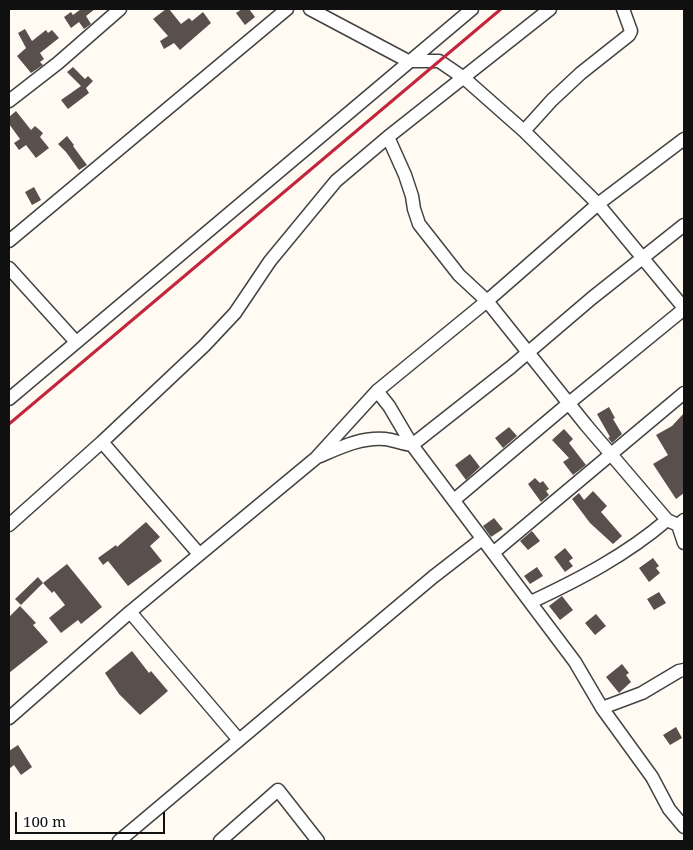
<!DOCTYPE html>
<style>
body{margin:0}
#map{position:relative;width:693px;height:850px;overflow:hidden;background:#fffbf2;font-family:"Noto Serif",serif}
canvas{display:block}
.frame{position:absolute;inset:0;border:10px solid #101010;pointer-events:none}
.scale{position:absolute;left:15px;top:812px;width:150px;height:22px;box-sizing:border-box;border:2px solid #101010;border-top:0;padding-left:6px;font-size:15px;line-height:18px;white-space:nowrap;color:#101010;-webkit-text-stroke:4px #fff;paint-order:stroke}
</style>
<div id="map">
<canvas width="693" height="850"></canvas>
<div class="frame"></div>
<div class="scale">100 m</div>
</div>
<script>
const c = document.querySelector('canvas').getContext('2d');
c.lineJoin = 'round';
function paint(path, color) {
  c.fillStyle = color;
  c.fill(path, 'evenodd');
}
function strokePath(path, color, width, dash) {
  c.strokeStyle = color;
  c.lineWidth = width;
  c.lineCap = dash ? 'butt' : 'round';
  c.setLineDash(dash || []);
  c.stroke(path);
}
const building = new Path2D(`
 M 81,9 L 95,9 L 86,16 L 91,24 L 84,29 L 79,22 L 71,28 L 64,17 L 71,12 L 73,15 Z
 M 166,9 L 169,9 L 181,24 L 189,18 L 192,21 L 203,12 L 211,23 L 180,50 L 174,43 L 164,49 L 160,41 L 168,36 L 153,19 Z
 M 242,9 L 249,9 L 255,17 L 245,25 L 236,13 Z
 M 25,29 L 32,41 L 46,30 L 48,33 L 52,30 L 59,38 L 40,53 L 44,59 L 40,62 L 43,65 L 31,73 L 17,56 L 26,48 L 18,33 Z
 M 73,67 L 85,79 L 88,76 L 93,81 L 86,88 L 89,93 L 68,109 L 61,100 L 81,86 L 67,72 Z
 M 16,111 L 31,130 L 35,126 L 43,133 L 40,137 L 49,148 L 36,158 L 26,145 L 19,150 L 14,143 L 20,139 L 9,124 L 9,117 Z
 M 67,136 L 74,145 L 73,146 L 87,165 L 79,170 L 66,152 L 58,144 Z
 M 34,187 L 41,200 L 32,205 L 25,192 Z
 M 609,407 L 615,418 L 613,419 L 622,434 L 612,443 L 608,438 L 610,437 L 597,414 Z
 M 684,413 L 684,493 L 676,499 L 653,464 L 668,455 L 656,435 L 672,426 Z
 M 509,427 L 517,436 L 503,448 L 495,438 Z
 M 564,429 L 573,439 L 569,443 L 586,465 L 573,475 L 563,462 L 569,458 L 552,440 Z
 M 470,454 L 480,467 L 466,480 L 455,465 Z
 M 535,478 L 540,483 L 543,481 L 549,489 L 546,491 L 549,495 L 541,502 L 528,484 Z
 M 593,491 L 607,506 L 601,512 L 622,536 L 613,544 L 590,523 L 572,499 L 579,493 L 584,500 Z
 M 494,518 L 503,529 L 491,537 L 483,526 Z
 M 146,522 L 160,537 L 150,546 L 162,561 L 128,586 L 108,561 L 103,565 L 98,558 L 116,545 L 117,547 Z
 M 532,531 L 540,541 L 528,550 L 520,541 Z
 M 565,548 L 573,558 L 569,561 L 573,566 L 565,572 L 554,557 Z
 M 653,558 L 659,566 L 656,568 L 660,573 L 649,582 L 639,568 Z
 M 67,564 L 102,607 L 81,624 L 78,620 L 61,633 L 49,618 L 65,605 L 54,591 L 52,593 L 43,583 Z
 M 537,567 L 543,576 L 530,584 L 524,576 Z
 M 38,577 L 43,583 L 21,605 L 15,599 Z
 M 659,592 L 666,603 L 654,610 L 647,599 Z
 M 562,596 L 573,610 L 560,620 L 549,606 Z
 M 20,606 L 36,623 L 33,625 L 48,642 L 9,673 L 9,617 Z
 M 596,614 L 606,626 L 595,635 L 585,623 Z
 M 132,651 L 149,673 L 151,671 L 168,691 L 140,715 L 119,694 L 105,673 Z
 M 622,664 L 629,673 L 626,675 L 631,682 L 619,693 L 606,677 Z
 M 676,727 L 682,738 L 670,745 L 663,735 Z
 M 18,745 L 32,767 L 21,775 L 14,765 L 9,769 L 9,751 Z`);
const minor = new Path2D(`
 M 310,9 L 408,61 L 439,61 L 464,78 L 524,131 L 598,204 L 684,308
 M 9,101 L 58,63 L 120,9
 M 524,131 L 552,100 L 581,73 L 629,35 L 631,31 L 623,9
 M 388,137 L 405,175 L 412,196 L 414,209 L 419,224 L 459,275 L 487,301 L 586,425 L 667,520 L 678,525
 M 9,241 L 287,9
 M 9,268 L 76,342
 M 377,391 L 389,406 L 412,445 L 511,367 L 592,298 L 684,225
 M 9,399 L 472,9
 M 102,442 L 199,554
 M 320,456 C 341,447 362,437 385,439 C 394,440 403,444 412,445 L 575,662 L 602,708 L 652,777 L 669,809 L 684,827
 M 454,500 L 569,403 L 684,309
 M 684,520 L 678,525 L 684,543
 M 9,525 L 102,442 L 204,346 L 235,313 L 270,261 L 336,181 L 388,137 L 550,9
 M 493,553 L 684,393
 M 531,602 C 580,579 626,555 667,520
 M 130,612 L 239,740
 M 602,708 L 642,693 L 679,671 L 684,670
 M 9,718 L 130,612 L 316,458 L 377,391 L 487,301 L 598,204 L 684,139
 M 119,841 L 433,577 L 482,539
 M 220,841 L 278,790 L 318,841`);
const rail = new Path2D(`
 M 9,424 L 501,9`);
paint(building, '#594f4c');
strokePath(minor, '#434343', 15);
strokePath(minor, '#fff', 12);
strokePath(rail, '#c3253d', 3);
</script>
